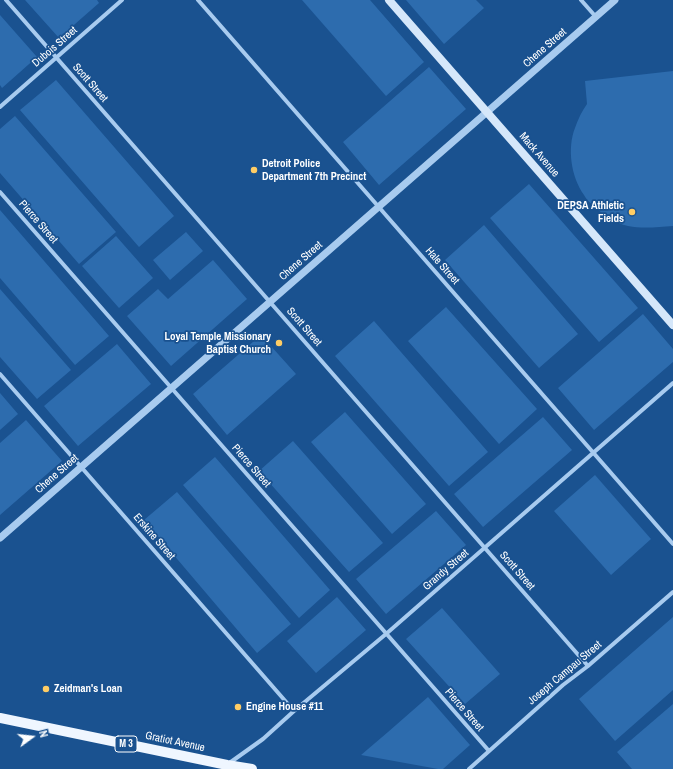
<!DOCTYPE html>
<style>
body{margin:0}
#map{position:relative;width:673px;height:769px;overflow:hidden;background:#1a5290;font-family:"Archivo Narrow",sans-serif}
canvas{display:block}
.north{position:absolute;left:12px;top:717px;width:40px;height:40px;-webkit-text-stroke:3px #1a5290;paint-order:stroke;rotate:75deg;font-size:11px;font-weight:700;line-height:16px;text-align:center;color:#fff}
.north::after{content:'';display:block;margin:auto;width:14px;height:18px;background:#fff;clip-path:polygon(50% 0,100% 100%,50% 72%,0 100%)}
</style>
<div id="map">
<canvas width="673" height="769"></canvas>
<div class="north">N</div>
</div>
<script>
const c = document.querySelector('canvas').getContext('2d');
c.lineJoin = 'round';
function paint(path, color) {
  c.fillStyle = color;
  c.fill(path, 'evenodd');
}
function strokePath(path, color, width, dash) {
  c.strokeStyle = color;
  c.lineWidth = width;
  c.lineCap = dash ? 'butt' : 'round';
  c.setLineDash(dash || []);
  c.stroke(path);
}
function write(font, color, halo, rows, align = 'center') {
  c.font = font + ' "Archivo Narrow",sans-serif';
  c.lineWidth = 3.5;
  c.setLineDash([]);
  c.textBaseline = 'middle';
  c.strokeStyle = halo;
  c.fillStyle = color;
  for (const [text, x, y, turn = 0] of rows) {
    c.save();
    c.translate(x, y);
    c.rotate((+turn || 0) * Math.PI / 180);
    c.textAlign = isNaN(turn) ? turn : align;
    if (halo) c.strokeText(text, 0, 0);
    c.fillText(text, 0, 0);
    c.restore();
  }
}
const green = new Path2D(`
 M 25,0 L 97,0 L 99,3 L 59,38 Z
 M 302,0 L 370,0 L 424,62 L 386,96 Z
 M 406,0 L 476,0 L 484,8 L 444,44 Z
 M 0,15 L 37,57 L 2,88 L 0,85 Z
 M 429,67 L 466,109 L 379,185 L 343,142 Z
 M 673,71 L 673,226 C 658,227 643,229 628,226 C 615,223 603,215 594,206 C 590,203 586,199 584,195 C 571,177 567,148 575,128 C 578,119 582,111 587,104 L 585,81 Z
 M 56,80 L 174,216 L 139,247 L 20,110 Z
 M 15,116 L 116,232 L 79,264 L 0,173 L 0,129 Z
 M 529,184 L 638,308 L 599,342 L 490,218 Z
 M 0,210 L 109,336 L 75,365 L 0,278 Z
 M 484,225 L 578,334 L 539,368 L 445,260 Z
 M 186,232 L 203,251 L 170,280 L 153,260 Z
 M 116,236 L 153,278 L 119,308 L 82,266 Z
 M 213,260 L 247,299 L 171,366 L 127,316 L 158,289 L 168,299 Z
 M 0,289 L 71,370 L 37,399 L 0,357 Z
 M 446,307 L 537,409 L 499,444 L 408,341 Z
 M 643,314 L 673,349 L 673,362 L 594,430 L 558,388 Z
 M 374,321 L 488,452 L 449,486 L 335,356 Z
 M 261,335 L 296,374 L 227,435 L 193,394 Z
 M 117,344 L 151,384 L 78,446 L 44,406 Z
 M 0,393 L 18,414 L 0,430 Z
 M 345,412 L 426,504 L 392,534 L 311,442 Z
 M 543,417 L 572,450 L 483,527 L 454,494 Z
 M 26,420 L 62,461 L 0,515 L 0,443 Z
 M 293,441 L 383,543 L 349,572 L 259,471 Z
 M 215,457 L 330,590 L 299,618 L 183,485 Z
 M 595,475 L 651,539 L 611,575 L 554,511 Z
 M 177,492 L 291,624 L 257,653 L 144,520 Z
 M 436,511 L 466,545 L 386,614 L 356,579 Z
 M 337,597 L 366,630 L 316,673 L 287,641 Z
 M 442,608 L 500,674 L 465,704 L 406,639 Z
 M 673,617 L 673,690 L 615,741 L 579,699 Z
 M 428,697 L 470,745 L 443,769 L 438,769 L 361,755 L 388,732 Z
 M 673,704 L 673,769 L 632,769 L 617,752 Z`);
const minor = new Path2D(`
 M 6,0 L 588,666
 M 198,0 L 673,544
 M 581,0 L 596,17
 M 0,107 L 122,0
 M 0,192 L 489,751
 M 0,374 L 294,711
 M 228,764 L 263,739 L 294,711 L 386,634 L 673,383
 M 469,769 L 563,685 L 588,666 L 673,592`);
const tertiary = new Path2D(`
 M 0,538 L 615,0`);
const secondary = new Path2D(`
 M 389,0 L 673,325`);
const primary = new Path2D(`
 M 0,718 L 227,765 L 252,769`);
const markers = [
 [254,170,4,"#ffcd65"],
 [632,212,4,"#ffcd65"],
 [279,343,4,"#ffcd65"],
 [46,689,4,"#ffcd65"],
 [238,707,4,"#ffcd65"]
];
const shields = [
 [126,744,22]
];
const shieldNames = [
 ["M 3",126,744]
];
const streetNames = [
 ["Dubois Street",55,47,-41],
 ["Chene Street",545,48,-41],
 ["Scott Street",90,83,49],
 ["Mack Avenue",539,155,49],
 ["Pierce Street",38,222,49],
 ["Chene Street",301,261,-41],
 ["Hale Street",442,266,49],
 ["Scott Street",304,327,49],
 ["Pierce Street",251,466,49],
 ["Chene Street",57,474,-41],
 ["Erskine Street",154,537,49],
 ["Grandy Street",446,570,-41],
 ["Scott Street",517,571,49],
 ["Joseph Campau Street",565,673,-40],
 ["Pierce Street",464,710,49],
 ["Gratiot Avenue",175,742,12]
];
const poiNames = [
 ["Detroit Police",262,164],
 ["Department 7th Precinct",262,177],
 ["DEPSA Athletic",624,206,"right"],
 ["Fields",624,219,"right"],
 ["Loyal Temple Missionary",271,337,"right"],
 ["Baptist Church",271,350,"right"],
 ["Zeidman's Loan",54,689],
 ["Engine House #11",246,707]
];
paint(green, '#2d6cae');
strokePath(minor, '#a8cbef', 4);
strokePath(tertiary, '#a8cbef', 7);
strokePath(secondary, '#d5e7fa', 8);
strokePath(primary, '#eff6ff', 10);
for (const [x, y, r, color] of markers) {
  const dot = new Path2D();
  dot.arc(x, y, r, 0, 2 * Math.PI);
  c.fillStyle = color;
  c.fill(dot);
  strokePath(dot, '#1a5290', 1.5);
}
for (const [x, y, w] of shields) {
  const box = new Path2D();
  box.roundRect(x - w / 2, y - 8, w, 16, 3);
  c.fillStyle = '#1a5290';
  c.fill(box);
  strokePath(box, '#fff', 1);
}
write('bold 10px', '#fff', null, shieldNames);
write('11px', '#fff', '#1a5290', streetNames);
write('bold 11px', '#fff', '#1a5290', poiNames, 'left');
</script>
